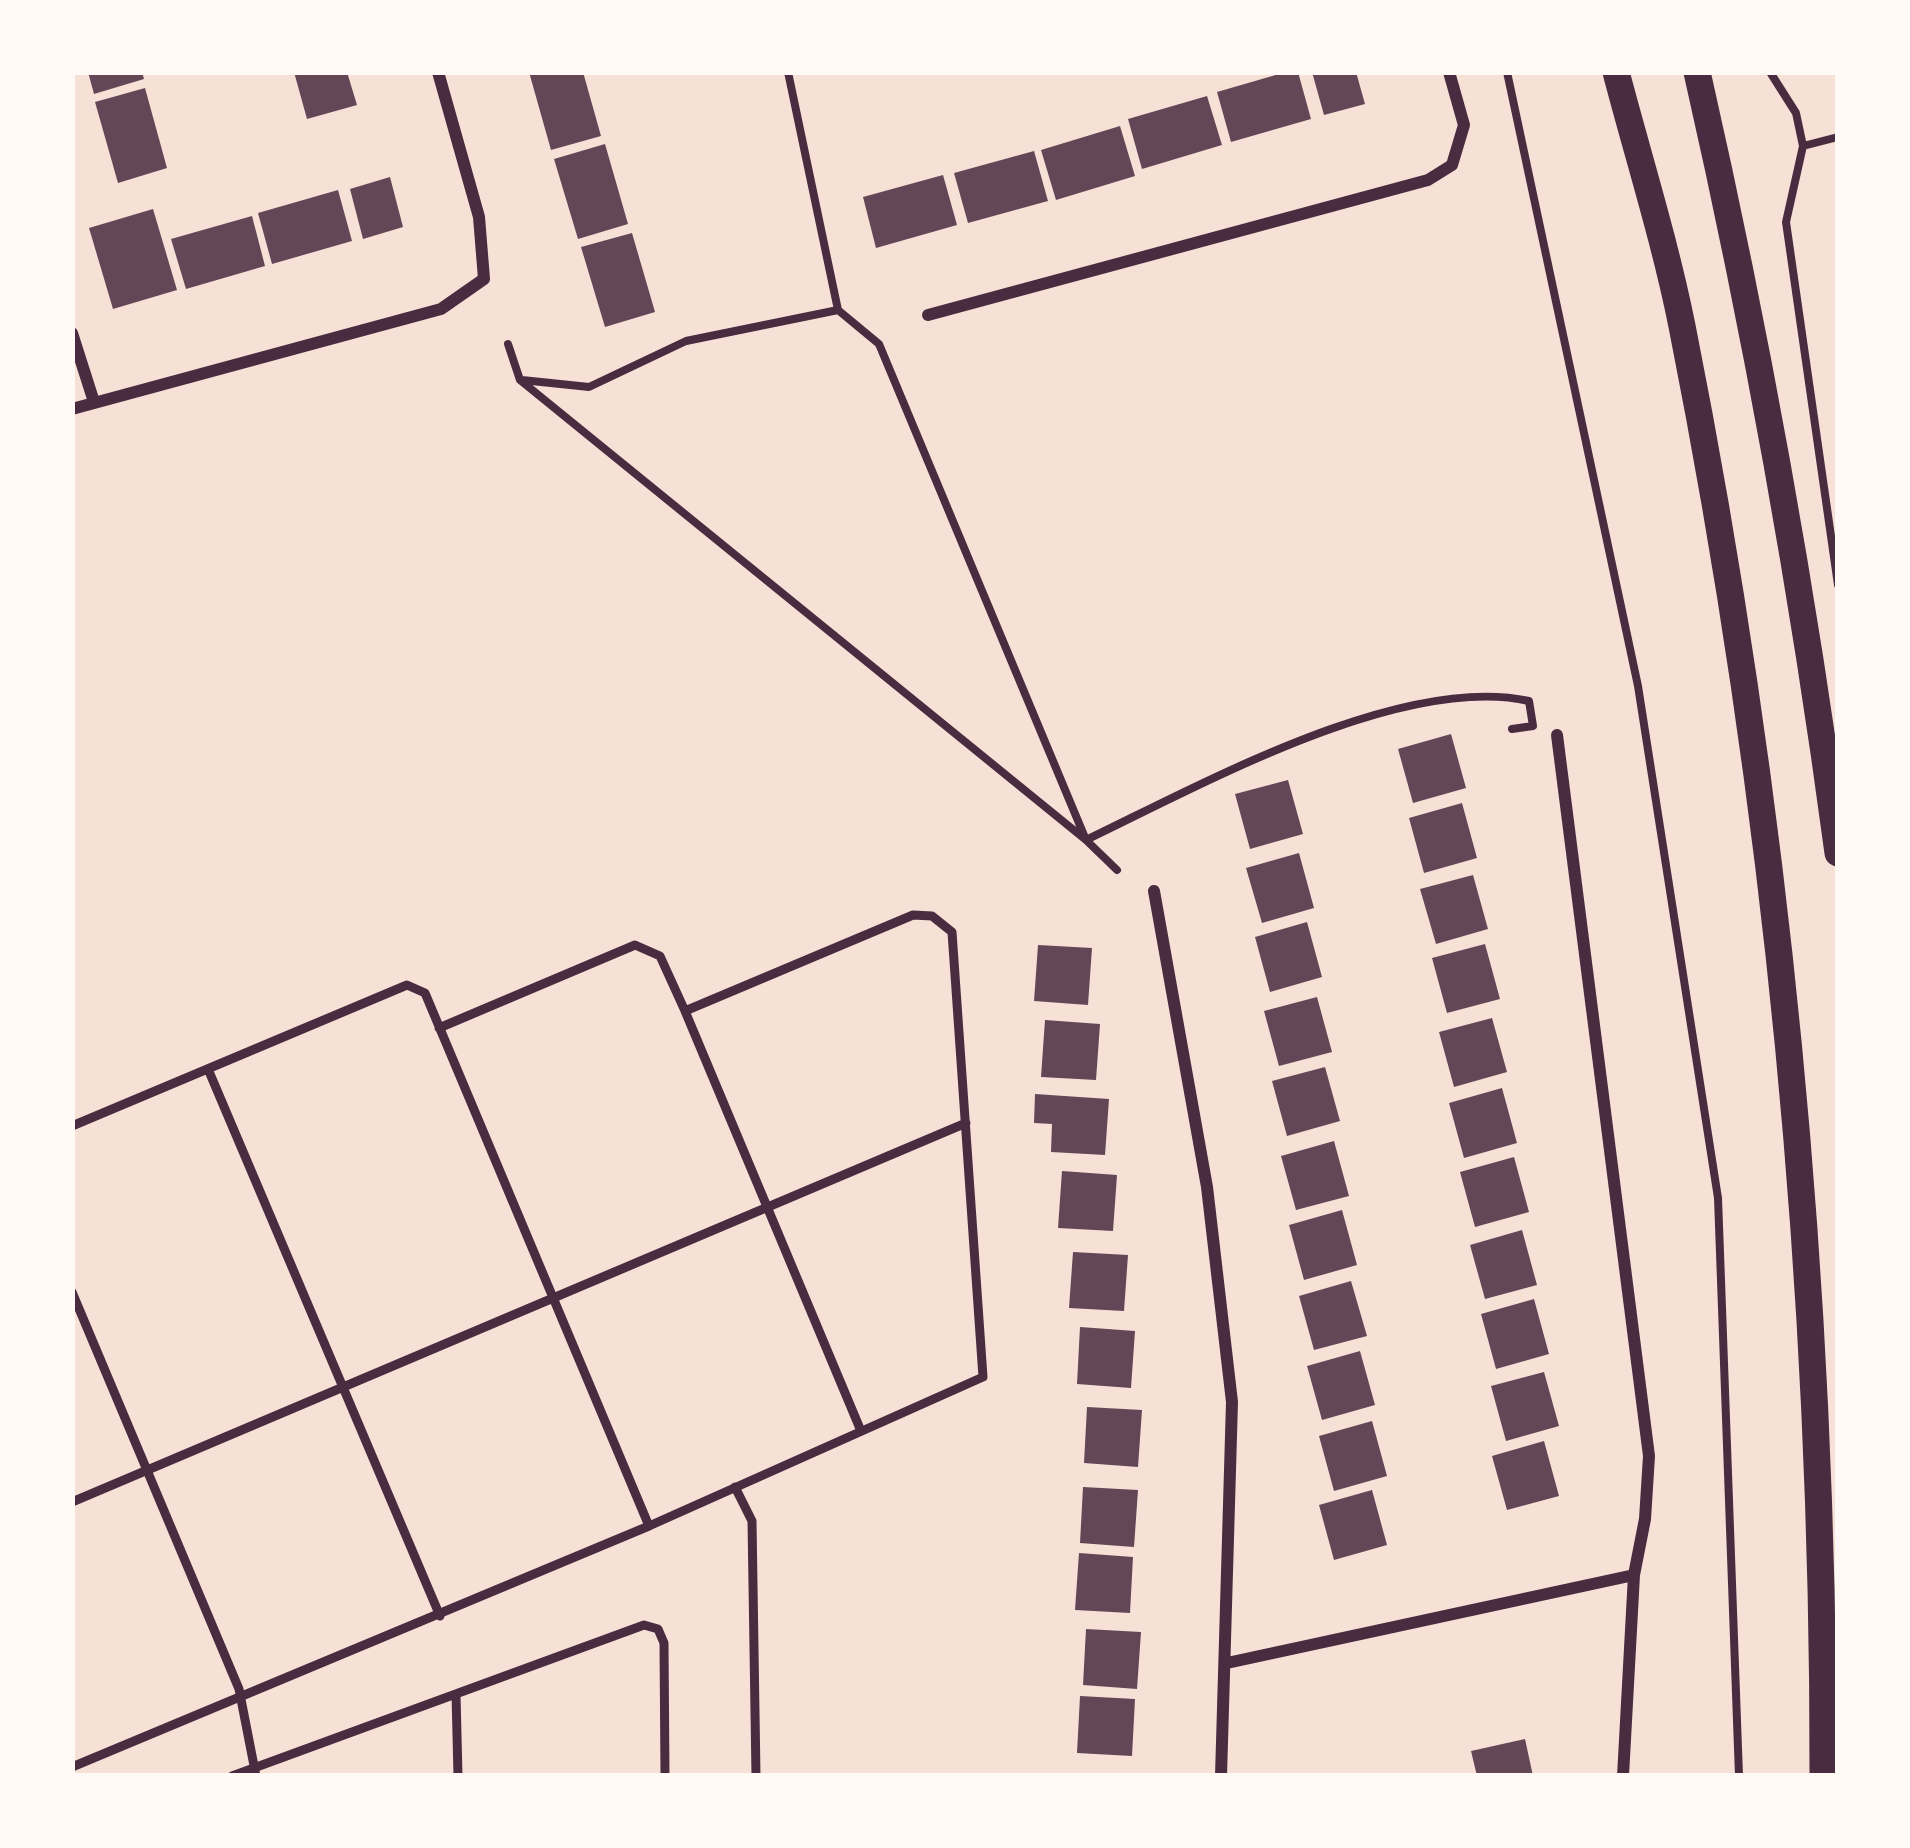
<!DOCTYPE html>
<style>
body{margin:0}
#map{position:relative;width:1910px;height:1848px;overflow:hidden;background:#f7e1d7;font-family:Jost,sans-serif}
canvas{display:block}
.frame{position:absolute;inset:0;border:75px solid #fffaf5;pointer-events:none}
</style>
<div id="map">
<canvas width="1910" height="1848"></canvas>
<div class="frame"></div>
</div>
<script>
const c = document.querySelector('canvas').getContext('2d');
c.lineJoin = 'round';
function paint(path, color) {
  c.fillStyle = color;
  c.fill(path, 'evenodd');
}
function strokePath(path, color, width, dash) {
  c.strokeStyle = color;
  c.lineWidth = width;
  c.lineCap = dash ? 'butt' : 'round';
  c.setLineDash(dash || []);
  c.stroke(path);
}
const building = new Path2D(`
 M 88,72 L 142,72 L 144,79 L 94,94 Z
 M 294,72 L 347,72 L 357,105 L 307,119 Z
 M 529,72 L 583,72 L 601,136 L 551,150 Z
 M 1286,72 L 1298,72 L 1311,119 L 1231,142 L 1217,92 Z
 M 1312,72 L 1356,72 L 1365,104 L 1324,115 Z
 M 145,88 L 167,168 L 118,183 L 95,102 Z
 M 1207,96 L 1222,145 L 1142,169 L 1128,119 Z
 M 1120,126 L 1135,176 L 1056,200 L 1041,150 Z
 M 605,144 L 628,224 L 578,239 L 554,159 Z
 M 1034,151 L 1048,201 L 968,223 L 954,173 Z
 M 943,175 L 957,225 L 876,248 L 863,197 Z
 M 390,177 L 403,227 L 363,239 L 350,189 Z
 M 338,190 L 352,241 L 272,264 L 258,213 Z
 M 153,209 L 177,290 L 113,309 L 89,228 Z
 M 252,216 L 265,266 L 186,289 L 171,239 Z
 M 632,233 L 655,312 L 605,327 L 581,247 Z
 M 1451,734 L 1466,788 L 1413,803 L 1398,749 Z
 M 1288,780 L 1303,834 L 1250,849 L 1235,794 Z
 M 1462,803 L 1477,858 L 1424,873 L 1409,818 Z
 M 1299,853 L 1314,908 L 1262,923 L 1246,868 Z
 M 1473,875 L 1488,929 L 1436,944 L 1420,889 Z
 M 1307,922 L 1322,977 L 1270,992 L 1255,937 Z
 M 1485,944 L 1500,999 L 1447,1013 L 1432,958 Z
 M 1038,945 L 1092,948 L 1088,1005 L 1034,1001 Z
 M 1317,997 L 1332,1052 L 1279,1066 L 1264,1011 Z
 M 1492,1018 L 1507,1072 L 1454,1087 L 1439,1032 Z
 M 1045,1020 L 1100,1024 L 1096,1080 L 1041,1077 Z
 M 1325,1067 L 1340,1121 L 1287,1136 L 1272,1081 Z
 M 1502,1088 L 1517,1143 L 1464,1158 L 1449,1103 Z
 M 1035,1094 L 1109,1099 L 1105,1155 L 1051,1152 L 1052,1124 L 1034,1123 Z
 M 1334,1141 L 1349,1196 L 1296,1210 L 1281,1156 Z
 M 1514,1157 L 1529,1212 L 1475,1227 L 1460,1172 Z
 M 1062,1171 L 1117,1175 L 1113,1231 L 1058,1228 Z
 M 1342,1210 L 1357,1265 L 1304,1280 L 1289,1225 Z
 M 1522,1230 L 1537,1285 L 1485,1299 L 1470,1245 Z
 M 1073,1252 L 1128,1255 L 1124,1311 L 1069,1308 Z
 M 1351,1281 L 1367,1336 L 1314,1350 L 1299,1296 Z
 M 1534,1299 L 1549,1354 L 1496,1369 L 1481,1314 Z
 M 1080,1327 L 1135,1331 L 1131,1388 L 1077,1384 Z
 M 1360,1351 L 1375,1405 L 1322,1420 L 1307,1366 Z
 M 1544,1372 L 1559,1426 L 1506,1441 L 1491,1386 Z
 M 1087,1407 L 1142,1410 L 1138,1467 L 1084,1463 Z
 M 1372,1421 L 1387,1476 L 1334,1491 L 1319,1436 Z
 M 1544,1441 L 1559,1496 L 1507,1510 L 1492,1456 Z
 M 1083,1487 L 1138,1490 L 1134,1547 L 1080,1543 Z
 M 1372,1490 L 1387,1545 L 1334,1560 L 1319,1505 Z
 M 1079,1553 L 1133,1557 L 1130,1613 L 1075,1610 Z
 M 1086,1629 L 1141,1632 L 1137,1689 L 1083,1685 Z
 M 1080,1696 L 1135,1699 L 1132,1756 L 1077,1753 Z
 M 1525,1739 L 1533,1776 L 1477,1776 L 1471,1751 Z`);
const path = new Path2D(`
 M 788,72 L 838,310 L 879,344 L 1086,840 L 1117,870
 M 1507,72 L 1638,686 L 1718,1198 L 1739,1776
 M 1770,72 L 1796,113 L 1803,146 L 1786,222 L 1838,585
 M 1803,146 L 1838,137
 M 508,344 L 520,380 L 1086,840 C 1201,785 1402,673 1529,701 L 1533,726 L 1512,729
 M 522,380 L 589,387 L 686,341 L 838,310`);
const service = new Path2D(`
 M 439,1028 L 635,945 L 660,956 L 685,1011
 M 208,1069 L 440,1616
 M 72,1126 L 407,985 L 425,993 L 649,1526 L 72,1767
 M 72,1292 L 239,1689 L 256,1776
 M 735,1487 L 752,1521 L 756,1776
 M 72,1502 L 966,1123
 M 649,1526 L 983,1377 L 952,932 L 932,916 L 913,915 L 685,1011 L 861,1431
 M 456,1694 L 458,1776
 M 232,1776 L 644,1625 L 658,1629 L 664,1643 L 665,1776`);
const minor = new Path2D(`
 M 928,315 L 1428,180 L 1452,165 L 1464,125 L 1449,72
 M 72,333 L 94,402
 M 72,409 L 441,309 L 484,279 L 479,217 L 438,72
 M 1557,735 L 1649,1456 L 1645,1519 L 1634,1575 L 1623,1776
 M 1154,891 L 1207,1187 L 1232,1402 L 1221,1776
 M 1227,1663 L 1634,1575`);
const trunk = new Path2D(`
 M 1616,72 C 1638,156 1665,241 1682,326 C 1777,803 1824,1290 1823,1776
 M 1697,72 C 1756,331 1803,590 1838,853`);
paint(building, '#644757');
strokePath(path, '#4a2c40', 8);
strokePath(service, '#4a2c40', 9);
strokePath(minor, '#4a2c40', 12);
strokePath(trunk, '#4a2c40', 27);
</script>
